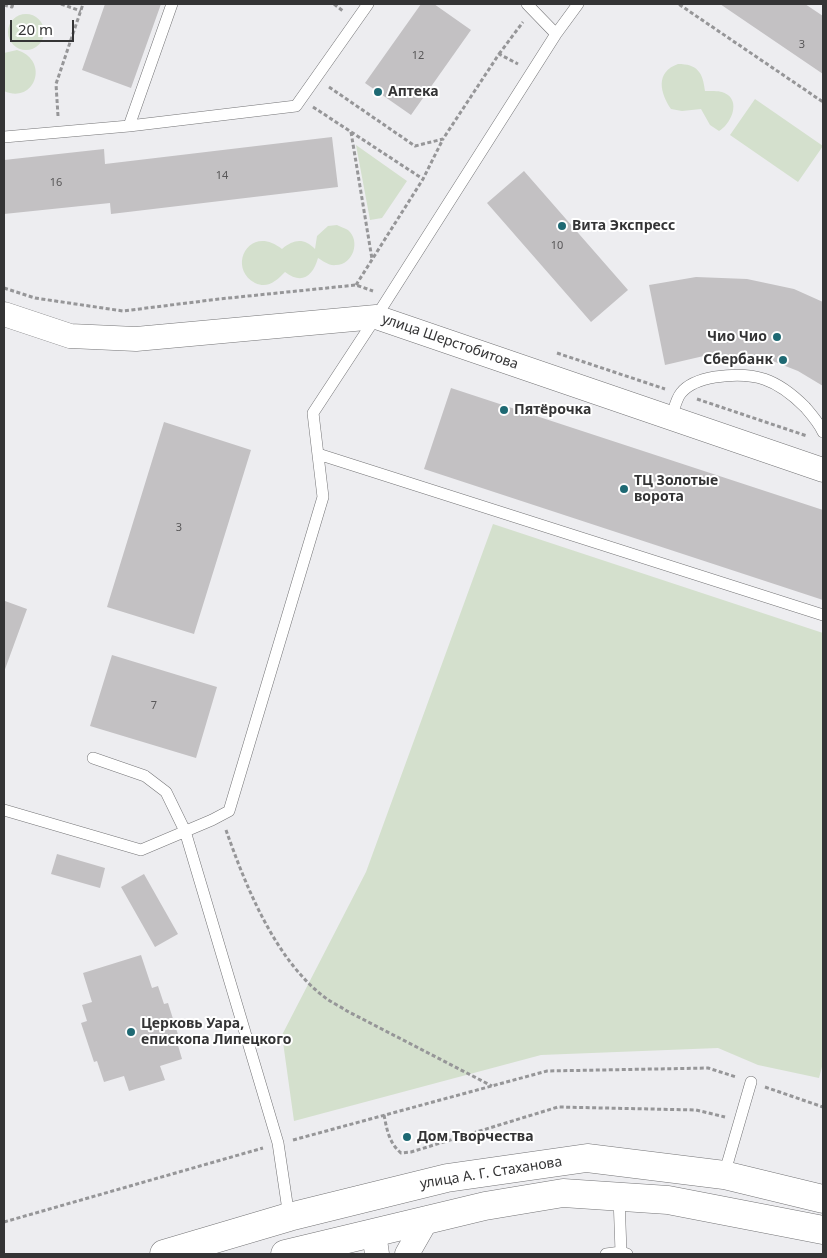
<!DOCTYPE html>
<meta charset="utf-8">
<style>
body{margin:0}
#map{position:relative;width:827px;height:1258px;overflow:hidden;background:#ededf0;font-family:"Noto Sans",sans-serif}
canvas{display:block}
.frame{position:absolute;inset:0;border:5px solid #343435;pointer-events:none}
.scale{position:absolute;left:10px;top:20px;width:64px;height:22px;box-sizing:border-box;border:2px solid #343435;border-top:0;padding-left:6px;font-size:15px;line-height:18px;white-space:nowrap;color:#343435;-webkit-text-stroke:4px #fff;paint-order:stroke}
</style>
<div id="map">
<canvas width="827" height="1258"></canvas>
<div class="frame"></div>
<div class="scale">20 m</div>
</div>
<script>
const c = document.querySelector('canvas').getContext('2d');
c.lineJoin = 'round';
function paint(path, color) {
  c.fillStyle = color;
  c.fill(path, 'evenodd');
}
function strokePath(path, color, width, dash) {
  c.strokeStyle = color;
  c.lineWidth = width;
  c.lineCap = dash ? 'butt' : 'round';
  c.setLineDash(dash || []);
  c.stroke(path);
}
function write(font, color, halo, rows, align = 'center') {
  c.font = font + ' "Noto Sans",sans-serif';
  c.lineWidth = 4;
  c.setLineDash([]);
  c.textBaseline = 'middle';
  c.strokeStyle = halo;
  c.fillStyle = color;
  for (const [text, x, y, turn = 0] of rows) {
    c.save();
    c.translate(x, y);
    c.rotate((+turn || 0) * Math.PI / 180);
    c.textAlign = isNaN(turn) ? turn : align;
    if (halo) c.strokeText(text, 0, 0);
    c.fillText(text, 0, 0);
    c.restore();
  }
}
const green = new Path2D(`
 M8 32a18 18 0 1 1 36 0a18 18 0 1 1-36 0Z
 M 17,50 C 51,61 34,105 4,91 L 4,53 Z
 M 678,64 C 697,64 703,72 705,91 C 713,91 722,90 728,95 C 740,104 730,125 719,131 L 710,125 L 701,109 L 682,111 L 671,109 C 660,93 655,72 678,64 Z
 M 755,99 L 823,146 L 798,182 L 730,135 Z
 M 356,145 L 407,181 L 382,218 L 370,220 Z
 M 337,225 C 340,227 345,228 348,230 C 361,241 353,265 336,265 C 329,266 323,261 318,258 C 313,276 302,285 285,272 C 276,281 268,289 255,283 C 226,267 250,223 282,249 C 294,239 304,238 315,249 L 317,236 L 328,226 Z
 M 493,524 L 823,633 L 823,1063 L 819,1078 L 758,1065 L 718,1048 L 541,1055 L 294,1121 L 282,1035 L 366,872 Z`);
const building = new Path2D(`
 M 105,4 L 161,4 L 131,88 L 82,70 Z
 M 421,4 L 434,4 L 471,30 L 411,115 L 365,83 Z
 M 720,4 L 805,4 L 823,16 L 823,74 Z
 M 332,137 L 338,187 L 111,214 L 110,203 L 4,214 L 4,160 L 104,149 L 105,164 Z
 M 524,171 L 628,290 L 591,322 L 487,203 Z
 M 696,277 L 747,279 L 794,289 L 823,302 L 823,386 L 798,371 L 770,360 L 742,355 L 708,355 L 665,365 L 649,285 Z
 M 451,388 L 823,510 L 823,600 L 424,469 Z
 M 164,422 L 251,450 L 194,634 L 107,607 Z
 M 5,601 L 27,609 L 4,672 L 4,605 Z
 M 112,655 L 217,687 L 196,758 L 90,726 Z
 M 57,854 L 105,868 L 100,888 L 51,874 Z
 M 144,874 L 178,934 L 155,947 L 121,887 Z
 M 141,955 L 152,988 L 158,986 L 164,1004 L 168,1003 L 180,1041 L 177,1042 L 182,1059 L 160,1066 L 165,1080 L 129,1091 L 124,1076 L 104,1082 L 97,1061 L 94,1062 L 81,1023 L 87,1021 L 82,1005 L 92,1002 L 83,973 Z`);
const path = new Path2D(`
 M 61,4 L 81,11
 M 334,4 L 343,11
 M 680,4 L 680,5 L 823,102
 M 4,5 L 12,7 L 13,4
 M 499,54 L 523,22
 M 329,87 L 415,146 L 443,139 L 499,54 L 518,64
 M 313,107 L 423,179
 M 58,116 L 56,84 L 83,4
 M 351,132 L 372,259
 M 356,285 L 423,179 L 443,139
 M 4,288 L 35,298 L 123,311 L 219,299 L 356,285 L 373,291
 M 557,353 L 665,389
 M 697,399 L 807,436
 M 226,830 C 246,887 276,962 327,999 C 333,1003 341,1007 347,1011 L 492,1086
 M 765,1087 L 823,1107
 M 384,1115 C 387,1130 389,1143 401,1153 L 411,1152 L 558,1107 L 696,1110 L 725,1117
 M 293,1140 L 547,1071 L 708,1068 L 736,1077
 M 4,1222 L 263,1148`);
const lane = new Path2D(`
 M 556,34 L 578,4
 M 129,126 L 172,4
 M 4,137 L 129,126 L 296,106 L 368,4
 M 671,418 C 674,410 676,399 681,393 C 689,383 703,379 715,377 C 755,371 777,379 805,407 C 811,414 819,423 823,432
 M 318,454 L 823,615
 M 93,758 L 145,776 L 166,792 L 185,831 L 278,1143 L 289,1217
 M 4,810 L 141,850 L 212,820 L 229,811 L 323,497 L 313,413 L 376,317 L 556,34 L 527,4
 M 724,1175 L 751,1082
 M 619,1197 L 621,1252
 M 606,1254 L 621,1252 L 627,1254`);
const street = new Path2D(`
 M 4,314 L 70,336 L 136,339 L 376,317 L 823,470
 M 374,1233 L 377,1254
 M 407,1254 L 427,1219`);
const secondary = new Path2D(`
 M 164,1254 L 289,1217 L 447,1178 L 587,1158 L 724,1175 L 823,1199
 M 285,1254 L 485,1206 L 563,1193 L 668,1200 L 823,1230`);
const markers = [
 [378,92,5,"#1e6973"],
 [562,226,5,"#1e6973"],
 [777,337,5,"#1e6973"],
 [783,360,5,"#1e6973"],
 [504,410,5,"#1e6973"],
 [624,489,5,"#1e6973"],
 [131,1032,5,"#1e6973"],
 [407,1137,5,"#1e6973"]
];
const numberNames = [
 ["3",802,45],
 ["12",418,56],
 ["14",222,176],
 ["16",56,183],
 ["10",557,246],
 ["3",179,528],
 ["7",154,706]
];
const poiNames = [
 ["Аптека",388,92],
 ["Вита Экспресс",572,226],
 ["Чио Чио",767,337,"right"],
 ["Сбербанк",773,360,"right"],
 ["Пятёрочка",514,410],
 ["ТЦ Золотые",634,481],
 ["ворота",634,497],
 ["Церковь Уара,",141,1024],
 ["епископа Липецкого",141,1040],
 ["Дом Творчества",417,1137]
];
const streetNames = [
 ["улица Шерстобитова",450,342,19],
 ["улица А. Г. Стаханова",491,1173,-9]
];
paint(green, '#d4e0cd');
paint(building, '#c3c1c3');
strokePath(lane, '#747476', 12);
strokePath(street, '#747476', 25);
strokePath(secondary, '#747476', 29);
strokePath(path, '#969698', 3, [4, 2.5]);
strokePath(lane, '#fff', 11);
strokePath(street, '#fff', 24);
strokePath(secondary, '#fff', 28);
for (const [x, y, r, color] of markers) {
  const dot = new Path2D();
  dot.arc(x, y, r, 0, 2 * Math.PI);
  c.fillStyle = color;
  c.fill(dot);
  strokePath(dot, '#fff', 2);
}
write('11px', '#585758', null, numberNames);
write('bold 14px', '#343435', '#fff', poiNames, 'left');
write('14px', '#343435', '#fff', streetNames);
</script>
